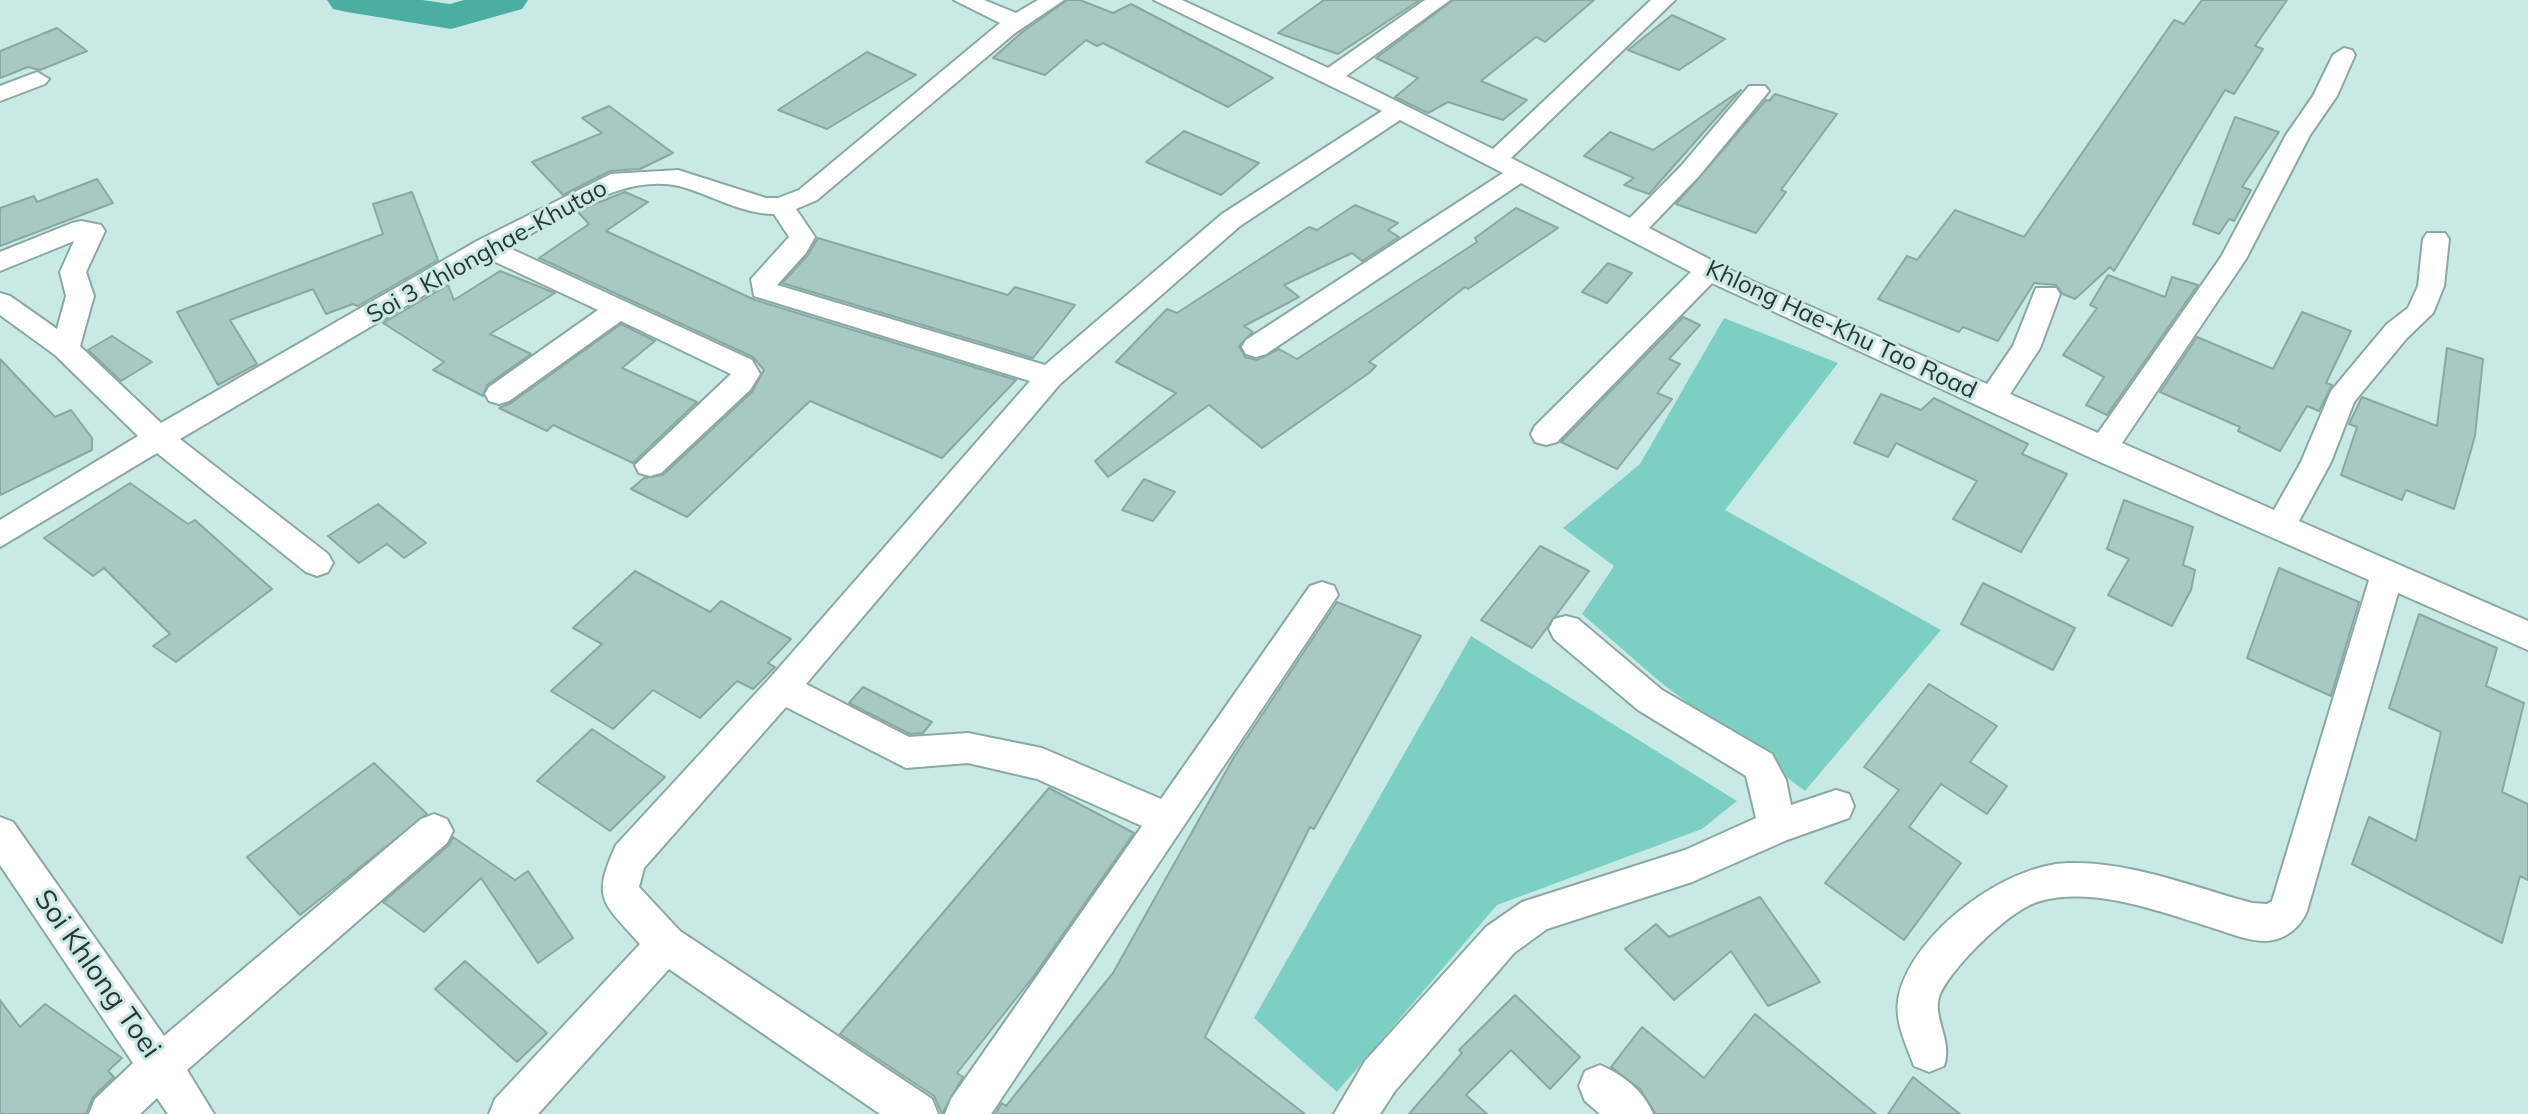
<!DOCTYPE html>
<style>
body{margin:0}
canvas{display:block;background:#c9eae4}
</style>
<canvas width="2528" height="1114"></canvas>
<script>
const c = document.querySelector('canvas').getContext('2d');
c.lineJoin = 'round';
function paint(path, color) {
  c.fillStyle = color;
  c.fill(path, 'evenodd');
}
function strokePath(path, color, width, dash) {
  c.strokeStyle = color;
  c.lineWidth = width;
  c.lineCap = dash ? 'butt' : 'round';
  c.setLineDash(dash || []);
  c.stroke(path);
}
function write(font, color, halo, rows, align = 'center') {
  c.font = font + ' Mulish,sans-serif';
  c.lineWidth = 6;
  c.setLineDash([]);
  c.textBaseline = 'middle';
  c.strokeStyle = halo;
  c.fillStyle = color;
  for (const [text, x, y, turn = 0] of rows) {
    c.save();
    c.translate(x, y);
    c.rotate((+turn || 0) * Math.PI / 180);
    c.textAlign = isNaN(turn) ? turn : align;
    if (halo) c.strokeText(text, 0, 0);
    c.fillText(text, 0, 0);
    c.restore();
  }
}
const green = new Path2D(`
 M 1724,318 L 1838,363 L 1725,510 L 1941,630 L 1805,791 L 1660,682 L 1582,614 L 1614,566 L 1563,528 L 1640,464 Z
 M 1471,636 L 1737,801 L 1702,829 L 1497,905 L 1337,1092 L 1254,1018 Z`);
const river = new Path2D(`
 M 327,0 L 422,0 L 450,4 L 464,0 L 528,0 L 522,9 L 451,29 L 347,12 L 333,9 Z`);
const building = new Path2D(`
 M 1067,0 L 1080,0 L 1113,13 L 1131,4 L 1273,78 L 1228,107 L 1103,43 L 1097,46 L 1086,40 L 1045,75 L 993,58 L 1021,33 Z
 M 1324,0 L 1420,0 L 1338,54 L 1278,33 Z
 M 1453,0 L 1594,0 L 1545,42 L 1536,37 L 1481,81 L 1527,100 L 1503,120 L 1448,102 L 1428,113 L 1395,97 L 1418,78 L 1376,58 Z
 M 2202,0 L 2287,0 L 2255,46 L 2263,49 L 2234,94 L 2225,90 L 2114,271 L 2110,267 L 2075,299 L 2063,294 L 2056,285 L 2034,283 L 1998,341 L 1963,327 L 1959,332 L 1878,299 L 1907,256 L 1917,260 L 1955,210 L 2024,237 L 2174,20 L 2184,24 Z
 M 1672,15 L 1725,39 L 1679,70 L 1628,50 Z
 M 57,28 L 87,51 L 40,70 L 28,67 L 0,78 L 0,51 Z
 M 867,52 L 916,75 L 827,129 L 778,110 Z
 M 1741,90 L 1649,194 L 1624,185 L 1634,178 L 1584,156 L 1610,132 L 1653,150 Z
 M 1775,94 L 1837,114 L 1781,190 L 1786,192 L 1756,233 L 1676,204 L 1766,100 L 1769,101 Z
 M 609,106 L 673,153 L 640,169 L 610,171 L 563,195 L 532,162 L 602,133 L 582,118 Z
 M 2235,117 L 2279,132 L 2242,187 L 2251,190 L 2234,221 L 2229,219 L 2219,234 L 2193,224 Z
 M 1184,131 L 1259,163 L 1221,195 L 1146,162 Z
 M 97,179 L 113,203 L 0,246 L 0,208 L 34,196 L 37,202 Z
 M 412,192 L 438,260 L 358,306 L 353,304 L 326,314 L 313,289 L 230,320 L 257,364 L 218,385 L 177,312 L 383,234 L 373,204 Z
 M 625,192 L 648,202 L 606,231 L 755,300 L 1016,380 L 942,458 L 810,401 L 687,517 L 631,489 L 644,478 L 663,475 L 752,392 L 764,370 L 753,357 L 539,258 L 589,224 L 577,211 Z
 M 1355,205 L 1398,223 L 1388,230 L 1399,237 L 1362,261 L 1352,253 L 1284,285 L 1299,297 L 1244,326 L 1253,332 L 1239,346 L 1245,357 L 1257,360 L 1279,349 L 1297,359 L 1477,242 L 1475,238 L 1516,208 L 1558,228 L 1468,289 L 1465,287 L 1369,362 L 1376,366 L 1369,373 L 1262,448 L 1209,405 L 1108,477 L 1095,461 L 1176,393 L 1116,362 L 1167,309 L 1177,313 L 1309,227 L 1317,230 Z
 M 818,238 L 1008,295 L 1015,287 L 1075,305 L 1033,358 L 782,283 L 808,255 Z
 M 1608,263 L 1632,273 L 1607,303 L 1582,292 Z
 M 500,271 L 555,293 L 490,334 L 531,354 L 487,385 L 483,396 L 433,370 L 444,362 L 383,323 L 448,285 L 454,300 Z
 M 2108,275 L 2165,297 L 2172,277 L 2198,285 L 2107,415 L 2086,405 L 2104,377 L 2063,355 L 2097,308 L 2090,305 Z
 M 2302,312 L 2351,331 L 2326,383 L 2332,385 L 2319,411 L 2307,406 L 2280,451 L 2238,431 L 2240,427 L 2160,392 L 2197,337 L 2273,369 Z
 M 1683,317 L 1700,325 L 1669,359 L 1680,364 L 1657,393 L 1672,399 L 1617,469 L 1561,442 Z
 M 621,324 L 655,341 L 622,368 L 697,402 L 633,463 L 553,425 L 547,431 L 499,408 L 511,403 Z
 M 112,336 L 152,362 L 121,381 L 88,350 Z
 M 2447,348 L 2483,359 L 2475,436 L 2454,509 L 2406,490 L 2402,500 L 2341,475 L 2357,427 L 2349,424 L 2362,397 L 2437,426 Z
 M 0,359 L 55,417 L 71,410 L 92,438 L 92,450 L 0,495 Z
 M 1881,394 L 1921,410 L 1934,398 L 2028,444 L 2022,454 L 2067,474 L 2021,552 L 1953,519 L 1977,481 L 1896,443 L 1888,457 L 1854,443 Z
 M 1144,479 L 1175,492 L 1153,521 L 1122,510 Z
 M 130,483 L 188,524 L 195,520 L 272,589 L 176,662 L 153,646 L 170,634 L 104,568 L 93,576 L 44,538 Z
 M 2124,500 L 2193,527 L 2183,565 L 2195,570 L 2191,590 L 2172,626 L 2108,595 L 2129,559 L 2107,549 Z
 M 378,504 L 426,543 L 404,558 L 387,544 L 359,563 L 328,536 Z
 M 1540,546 L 1589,571 L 1532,648 L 1481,620 Z
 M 2279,568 L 2359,602 L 2331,696 L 2247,658 Z
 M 635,571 L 710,612 L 721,601 L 791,639 L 768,663 L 775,667 L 753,689 L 737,681 L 700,718 L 653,690 L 613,729 L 551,691 L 602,644 L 573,628 Z
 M 1983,583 L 2075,628 L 2053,670 L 1961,624 Z
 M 1337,602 L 1421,636 L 1314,829 L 1310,827 L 1205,1037 L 1305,1114 L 995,1114 L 1002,1103 L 1006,1106 L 1113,973 L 1234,757 Z
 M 2419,614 L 2497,648 L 2486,686 L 2524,703 L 2502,792 L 2528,804 L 2528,880 L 2520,876 L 2502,943 L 2352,864 L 2369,817 L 2416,841 L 2441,732 L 2389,708 Z
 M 1929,684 L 1997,726 L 1970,762 L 2007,786 L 1987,814 L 1941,784 L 1909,827 L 1961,863 L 1904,940 L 1825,883 L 1899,790 L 1864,767 Z
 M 863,687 L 932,722 L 923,733 L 910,734 L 849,703 Z
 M 592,729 L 665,777 L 610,831 L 537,781 Z
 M 374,763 L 427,814 L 300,915 L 247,857 Z
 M 1049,788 L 1134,833 L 1033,977 L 957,1073 L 963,1077 L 942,1114 L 934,1096 L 840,1034 Z
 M 453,837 L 515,880 L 528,871 L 573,938 L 538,963 L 481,878 L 424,932 L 383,902 L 449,845 Z
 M 1760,897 L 1820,982 L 1768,1006 L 1731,951 L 1674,1000 L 1625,949 L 1656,924 L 1669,937 Z
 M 465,961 L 547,1033 L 517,1062 L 435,989 Z
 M 1515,995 L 1580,1057 L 1550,1089 L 1511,1050 L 1466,1095 L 1487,1114 L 1409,1114 L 1462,1053 L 1459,1050 Z
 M 0,1000 L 20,1027 L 45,1004 L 122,1058 L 108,1071 L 114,1077 L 93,1097 L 86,1114 L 0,1114 Z
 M 1755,1014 L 1876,1114 L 1656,1114 L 1640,1089 L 1611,1067 L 1642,1027 L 1704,1078 Z
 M 1913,1077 L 1960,1114 L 1888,1114 Z`);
const minor = new Path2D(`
 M 954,0 L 984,0 L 1016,13 L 1038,0 L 1064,0 L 1015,33 L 817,200 L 796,209 L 815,237 L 806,253 L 777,285 L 1045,365 L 1222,214 L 1382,111 L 1154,0 L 1182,0 L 1328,68 L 1425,0 L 1450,0 L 1346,76 L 1493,149 L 1651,0 L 1675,0 L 1511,158 L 1630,218 L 1681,166 L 1749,86 L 1765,86 L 1769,91 L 1765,96 L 1699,176 L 1649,228 L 1752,281 L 1987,384 L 2013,346 L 2036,288 L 2056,288 L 2060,294 L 2040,348 L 2010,394 L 2098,433 L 2221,257 L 2286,135 L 2313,96 L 2333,55 L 2344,48 L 2352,50 L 2355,55 L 2337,96 L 2310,135 L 2246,259 L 2122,443 L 2274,510 L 2301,462 L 2331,391 L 2387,324 L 2408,308 L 2418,286 L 2423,239 L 2427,233 L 2445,233 L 2449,239 L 2444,286 L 2433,313 L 2407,338 L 2354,402 L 2331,462 L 2299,521 L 2528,621 L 2528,650 L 2398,593 L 2307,911 C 2300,928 2285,940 2266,941 C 2248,941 2229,933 2213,928 C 2161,912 2095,886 2040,901 C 2009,910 1958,962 1942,990 C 1928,1014 1954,1039 1944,1066 L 1929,1072 L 1914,1066 C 1906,1044 1893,1019 1899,995 C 1914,932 2005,865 2068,863 C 2130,861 2193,887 2252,903 L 2267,904 L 2272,901 L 2369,580 L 2091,458 L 1712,283 L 1557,442 L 1546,445 L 1535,442 L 1531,434 L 1535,426 L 1691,272 L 1521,183 L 1266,354 L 1256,357 L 1246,354 L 1242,347 L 1246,340 L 1503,173 L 1400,120 L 1240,226 L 1060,384 L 806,684 L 909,737 L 968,733 L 1042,748 L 1161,799 L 1310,586 L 1322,582 L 1334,586 L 1338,595 L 991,1114 L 945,1114 L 951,1099 L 1142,826 L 1037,779 L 968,763 L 906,768 L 786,707 L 644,868 L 639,887 L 680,931 L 932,1099 L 938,1114 L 880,1114 L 669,969 L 538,1114 L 489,1114 L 495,1099 L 640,944 C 603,902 591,900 616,845 L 770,678 L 1030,381 L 754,296 L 751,279 L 789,237 L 774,214 C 741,214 710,194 679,186 C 619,173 558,221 507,247 L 752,360 L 760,374 L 750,390 L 661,473 L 650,476 L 639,473 L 635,465 L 731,374 L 621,321 L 509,401 L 499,404 L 489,401 L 485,394 L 489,387 L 598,310 L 487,258 L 180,439 L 328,554 L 333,563 L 328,572 L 317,576 L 306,572 L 157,453 L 0,547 L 0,520 L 138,436 L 55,355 L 0,315 L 0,293 L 10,296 L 57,329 L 66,296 L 60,272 L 74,241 L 0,271 L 0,252 L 72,223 L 81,221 L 101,225 L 105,231 L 86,272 L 94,296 L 80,346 L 161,423 L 477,241 L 611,174 L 678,170 L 766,198 L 778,198 L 799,190 L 1000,23 Z
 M 37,72 L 49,79 L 45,84 L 0,101 L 0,86 Z
 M 1566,616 L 1578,619 L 1662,690 L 1772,754 L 1786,780 L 1791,805 L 1836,790 L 1849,794 L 1854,806 L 1849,818 L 1787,840 L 1692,882 L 1547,929 L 1514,953 L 1395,1091 L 1380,1114 L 1334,1114 L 1365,1061 L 1486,927 L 1522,902 L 1685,850 L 1756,818 L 1746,776 L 1638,710 L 1554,639 L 1549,629 L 1554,619 Z
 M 434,814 L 447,819 L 453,831 L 447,843 L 187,1070 L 214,1114 L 168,1114 L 157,1098 L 140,1114 L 89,1114 L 95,1099 L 133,1063 L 0,865 L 0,817 L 13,822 L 164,1036 L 421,819 Z
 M 1600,1065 C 1622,1074 1644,1091 1653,1114 L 1600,1114 L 1585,1101 L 1579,1086 L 1585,1071 Z`);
const streetNames = [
 ["Soi 3 Khlonghae-Khutao",487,252,-29],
 ["Khlong Hae-Khu Tao Road",1841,330,25]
];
const nearStreetnames = [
 ["Soi Khlong Toei",97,974,55]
];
paint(green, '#7cd0c3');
paint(river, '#4caea0');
paint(building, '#a8c8c2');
strokePath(building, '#89a8a3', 2);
strokePath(minor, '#8aa9a3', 4);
paint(minor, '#fff');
write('24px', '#283533', '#c9eae4', streetNames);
write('28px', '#283533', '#c9eae4', nearStreetnames);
</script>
